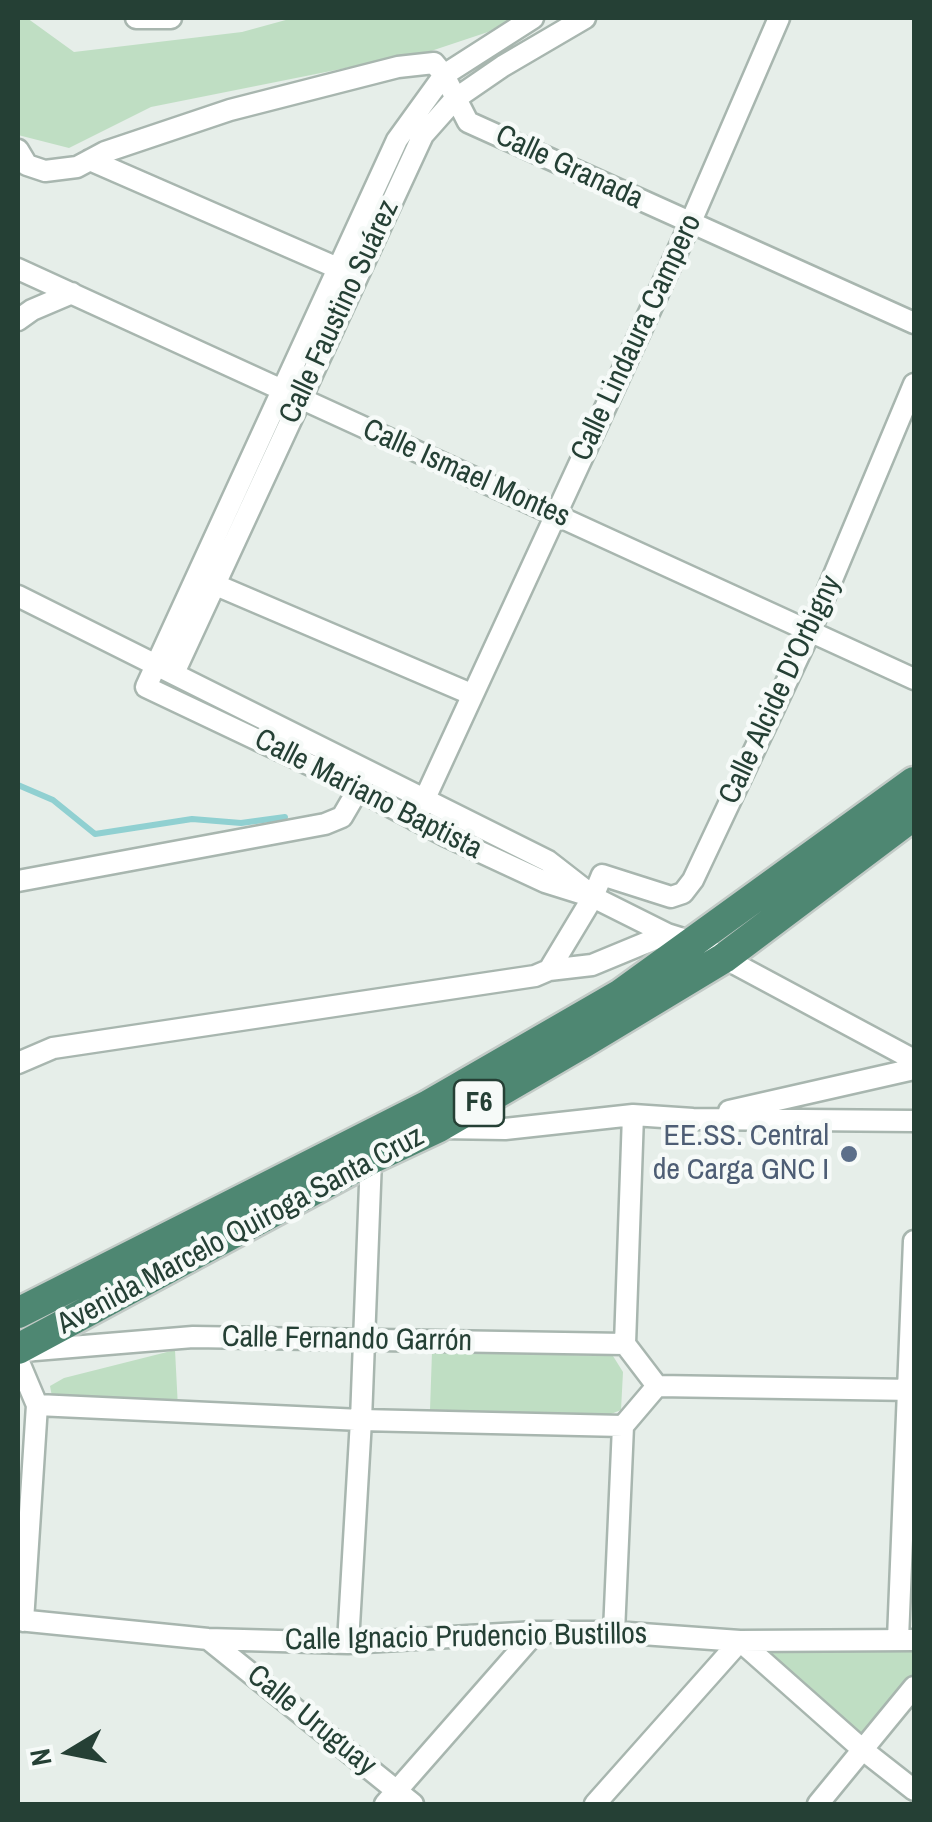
<!DOCTYPE html>
<meta charset="utf-8">
<style>
body{margin:0}
#map{position:relative;width:932px;height:1822px;overflow:hidden;background:#e6eee9;font-family:"Archivo Narrow",sans-serif}
canvas{display:block}
.frame{position:absolute;inset:0;border:20px solid #254035;pointer-events:none}
.north{position:absolute;left:20px;top:1702px;width:100px;height:100px;-webkit-text-stroke:8px #f6faf8;paint-order:stroke;rotate:260deg;font-size:28px;font-weight:700;line-height:40px;text-align:center;color:#254035}
.north::after{content:'';display:block;margin:auto;width:35px;height:45px;background:#254035;clip-path:polygon(50% 0,100% 100%,50% 72%,0 100%)}
</style>
<div id="map">
<canvas width="932" height="1822"></canvas>
<div class="frame"></div>
<div class="north">N</div>
</div>
<script>
const c = document.querySelector('canvas').getContext('2d');
c.lineJoin = 'round';
function paint(path, color) {
  c.fillStyle = color;
  c.fill(path, 'evenodd');
}
function strokePath(path, color, width, dash) {
  c.strokeStyle = color;
  c.lineWidth = width;
  c.lineCap = dash ? 'butt' : 'round';
  c.setLineDash(dash || []);
  c.stroke(path);
}
function write(font, color, halo, rows, align = 'center') {
  c.font = font + ' "Archivo Narrow",sans-serif';
  c.lineWidth = 9;
  c.setLineDash([]);
  c.textBaseline = 'middle';
  c.strokeStyle = halo;
  c.fillStyle = color;
  for (const [text, x, y, turn = 0] of rows) {
    c.save();
    c.translate(x, y);
    c.rotate((+turn || 0) * Math.PI / 180);
    c.textAlign = isNaN(turn) ? turn : align;
    if (halo) c.strokeText(text, 0, 0);
    c.fillText(text, 0, 0);
    c.restore();
  }
}
const green = new Path2D(`
 M 18,18 L 27,18 L 74,52 L 242,32 L 293,18 L 513,18 L 488,32 L 431,51 L 151,107 L 69,148 L 18,135 Z
 M 175,1350 L 178,1408 L 53,1402 L 50,1386 L 64,1378 Z
 M 432,1352 L 613,1356 L 623,1372 L 621,1410 L 611,1414 L 430,1410 Z
 M 773,1644 L 914,1652 L 914,1675 L 869,1732 L 861,1734 L 769,1653 Z`);
const stream = new Path2D(`
 M 18,785 L 53,800 L 95,834 L 192,819 L 241,823 L 285,817`);
const minor = new Path2D(`
 M 136,18 L 171,18
 M 533,18 L 444,75 L 397,140 L 146,687 L 323,771 L 446,836 L 545,882 L 593,897 L 667,934 L 696,943 L 914,1060
 M 18,150 L 27,165 L 45,171 L 77,167 L 105,152 L 230,110 L 398,67 L 434,63 L 444,75 L 468,122 L 914,323
 M 90,160 L 349,273
 M 18,269 L 914,679
 M 18,320 L 32,310 L 72,293
 M 202,579 L 471,694
 M 18,596 L 548,861 L 584,889
 M 174,673 L 423,135 L 455,99 L 503,66 L 585,18
 M 415,820 L 690,224 L 779,18
 M 18,881 L 325,824 L 342,817 L 363,781
 M 549,970 L 592,965 L 667,934
 M 18,1063 L 53,1048 L 535,976 L 549,970 L 593,897 L 602,875 L 671,897 L 683,893 L 693,880 L 810,632 L 914,384
 M 729,1111 L 914,1069
 M 440,1128 L 505,1129 L 633,1115 L 693,1119 L 914,1121
 M 625,1344 L 633,1115
 M 23,1351 L 193,1337 L 625,1344 L 657,1386 L 914,1390
 M 18,1360 L 37,1405 L 23,1621
 M 37,1405 L 361,1420 L 623,1426 L 657,1386
 M 18,1620 L 208,1639 L 348,1643 L 536,1632 L 614,1632 L 740,1641 L 914,1640
 M 614,1632 L 623,1426
 M 208,1639 L 413,1804
 M 898,1639 L 914,1241
 M 348,1643 L 361,1420 L 371,1159 L 366,1152
 M 385,1804 L 536,1632
 M 595,1804 L 740,1641 L 863,1750 L 914,1790
 M 818,1804 L 914,1687`);
const trunk = new Path2D(`
 M 18,1313 L 427,1106 L 621,994 L 914,782
 M 18,1349 L 371,1159 L 437,1128 L 583,1043 L 724,958 L 914,815`);
const markers = [
 [849,1154,10,"#5c6f8a"]
];
const shields = [
 [479,1103,50]
];
const shieldNames = [
 ["F6",479,1103]
];
const streetNames = [
 ["Calle Granada",569,168,25],
 ["Calle Faustino Suárez",340,312,-65],
 ["Calle Lindaura Campero",637,338,-65],
 ["Calle Ismael Montes",466,474,24],
 ["Calle Alcide D'Orbigny",781,690,-65],
 ["Calle Mariano Baptista",368,795,27],
 ["Avenida Marcelo Quiroga Santa Cruz",241,1231,-28],
 ["Calle Fernando Garrón",347,1340,1],
 ["Calle Ignacio Prudencio Bustillos",466,1638,-1],
 ["Calle Uruguay",311,1721,39]
];
const serviceNames = [
 ["EE.SS. Central",829,1137],
 ["de Carga GNC I",829,1171]
];
paint(green, '#bfdec3');
strokePath(stream, '#90d0d1', 6);
strokePath(minor, '#a8b6af', 25);
strokePath(trunk, '#c2cac6', 35);
strokePath(minor, '#fff', 20);
strokePath(trunk, '#4e8772', 30);
for (const [x, y, r, color] of markers) {
  const dot = new Path2D();
  dot.arc(x, y, r, 0, 2 * Math.PI);
  c.fillStyle = color;
  c.fill(dot);
  strokePath(dot, '#f6faf8', 4);
}
for (const [x, y, w] of shields) {
  const box = new Path2D();
  box.roundRect(x - w / 2, y - 23, w, 46, 8);
  c.fillStyle = '#f6faf8';
  c.fill(box);
  strokePath(box, '#254035', 2.5);
}
write('bold 28px', '#254035', null, shieldNames);
write('30px', '#254035', '#f6faf8', streetNames);
write('30px', '#4e5e75', '#f6faf8', serviceNames, 'right');
</script>
